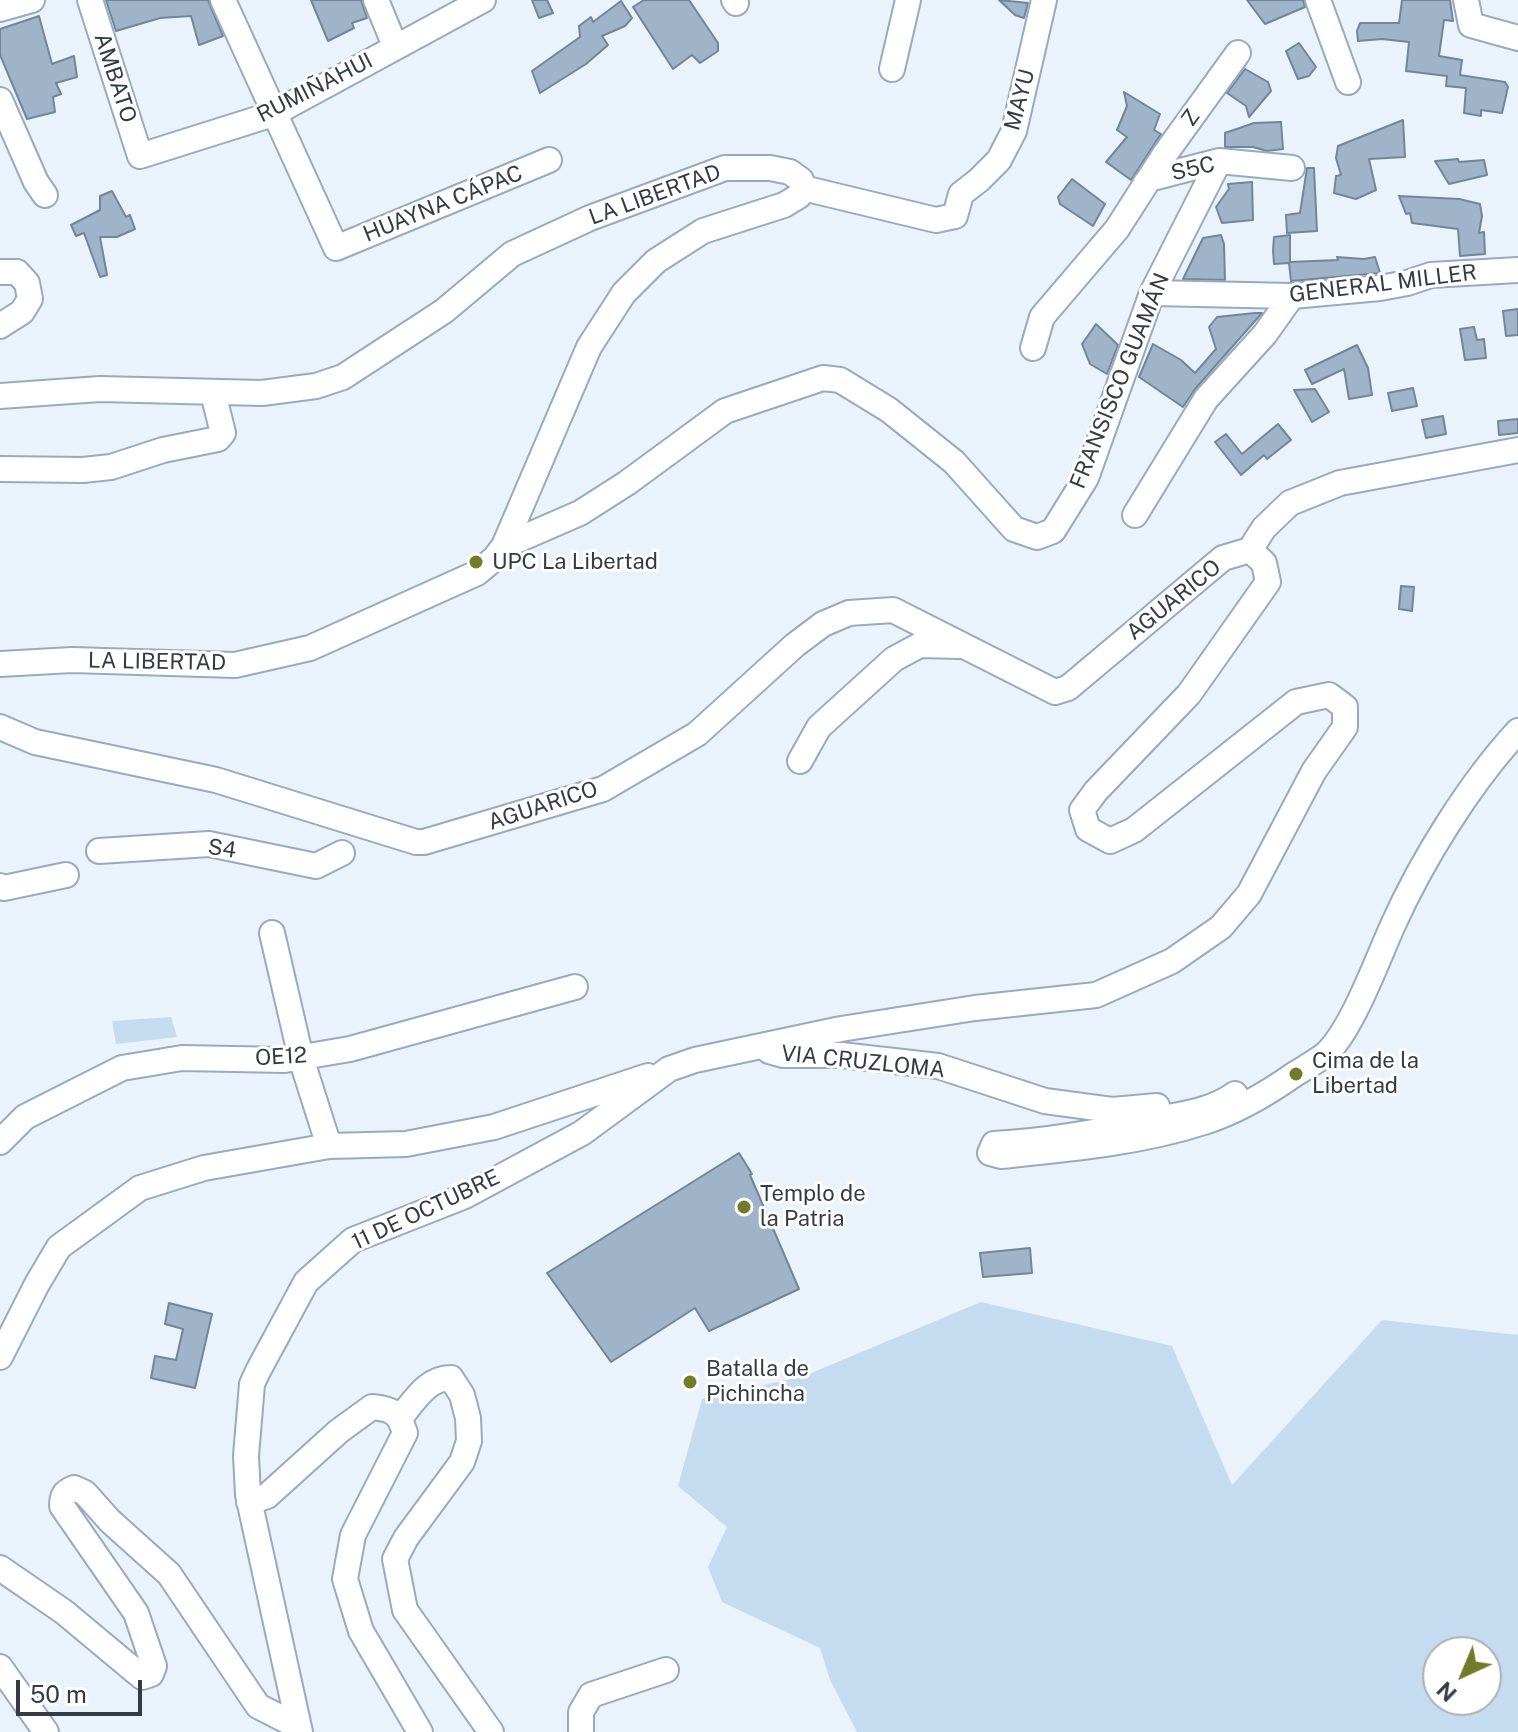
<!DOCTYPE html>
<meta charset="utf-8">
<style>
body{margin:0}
#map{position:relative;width:1518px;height:1732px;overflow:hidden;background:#eaf3fb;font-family:"Public Sans",sans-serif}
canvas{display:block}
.north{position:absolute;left:1422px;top:1636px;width:80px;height:80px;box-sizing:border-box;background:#fff;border:2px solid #adb1b4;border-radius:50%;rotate:224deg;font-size:22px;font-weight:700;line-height:32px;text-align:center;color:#333c44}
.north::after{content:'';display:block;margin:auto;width:28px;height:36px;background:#727c28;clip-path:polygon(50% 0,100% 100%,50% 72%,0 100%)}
.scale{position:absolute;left:16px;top:1680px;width:126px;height:36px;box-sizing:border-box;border:4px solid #333c44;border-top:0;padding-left:10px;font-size:24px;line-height:28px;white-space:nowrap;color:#333c44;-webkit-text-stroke:6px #fff;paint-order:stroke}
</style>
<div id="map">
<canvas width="1518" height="1732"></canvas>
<div class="north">N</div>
<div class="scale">50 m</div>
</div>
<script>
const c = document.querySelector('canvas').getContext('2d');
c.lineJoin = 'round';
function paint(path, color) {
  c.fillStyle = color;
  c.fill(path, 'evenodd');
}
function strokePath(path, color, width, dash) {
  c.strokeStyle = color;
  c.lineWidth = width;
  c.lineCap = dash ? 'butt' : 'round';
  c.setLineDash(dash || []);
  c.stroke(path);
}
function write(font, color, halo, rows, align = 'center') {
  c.font = font + ' "Public Sans",sans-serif';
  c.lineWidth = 6;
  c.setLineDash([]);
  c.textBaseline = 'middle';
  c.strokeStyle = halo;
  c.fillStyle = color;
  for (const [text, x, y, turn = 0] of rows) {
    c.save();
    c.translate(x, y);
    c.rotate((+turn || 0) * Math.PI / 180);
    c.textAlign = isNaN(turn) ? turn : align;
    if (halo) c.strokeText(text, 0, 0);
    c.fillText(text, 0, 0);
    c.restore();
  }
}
const green = new Path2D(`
 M 171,1017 L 177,1037 L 116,1044 L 112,1021 Z
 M 981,1302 L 1172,1346 L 1232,1485 L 1382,1320 L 1518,1335 L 1518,1732 L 857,1732 L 830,1680 L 820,1648 L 722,1602 L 708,1567 L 727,1527 L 678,1486 L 702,1399 L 804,1376 ZM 1486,1652 L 1486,1700 L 1438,1700 L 1438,1652 Z`);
const building = new Path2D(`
 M 106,0 L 208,0 L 223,36 L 199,45 L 191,16 L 160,18 L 116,31 Z
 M 311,0 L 361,0 L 367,18 L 352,23 L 354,28 L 328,41 Z
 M 532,0 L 547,0 L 553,13 L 539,18 Z
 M 644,0 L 689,0 L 718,43 L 718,51 L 700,63 L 692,55 L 673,69 L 633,7 Z
 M 999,0 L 1028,3 L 1024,18 L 1015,15 Z
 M 1247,0 L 1303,0 L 1305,7 L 1265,24 Z
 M 1402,0 L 1450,0 L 1453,21 L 1444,20 L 1439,56 L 1462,60 L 1460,75 L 1505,82 L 1508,87 L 1502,113 L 1481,110 L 1481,116 L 1464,113 L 1466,88 L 1446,86 L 1447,76 L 1406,71 L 1409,42 L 1382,39 L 1358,41 L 1357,31 L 1360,23 L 1399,23 Z
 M 621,1 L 632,18 L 625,26 L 602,36 L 608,45 L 586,64 L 540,93 L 532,71 L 580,37 L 579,26 L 591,17 L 593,22 Z
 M 39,16 L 52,64 L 74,56 L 77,77 L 56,83 L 61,94 L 53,97 L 55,112 L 27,119 L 0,55 L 0,29 Z
 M 1299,43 L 1316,67 L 1309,76 L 1298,79 L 1286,51 Z
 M 1245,69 L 1268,82 L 1271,91 L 1249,117 L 1246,106 L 1227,93 Z
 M 1124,92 L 1160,114 L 1154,130 L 1161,134 L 1131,180 L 1106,162 L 1127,137 L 1117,130 L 1127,106 Z
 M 1403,120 L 1405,157 L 1369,159 L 1376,190 L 1356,199 L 1334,193 L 1336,176 L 1341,175 L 1336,158 L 1338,146 Z
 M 1281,122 L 1283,149 L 1267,151 L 1253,147 L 1225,147 L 1225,133 L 1254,123 Z
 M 1458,159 L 1459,162 L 1484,160 L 1487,175 L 1449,184 L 1435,161 Z
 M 1307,168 L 1314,168 L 1317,231 L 1287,233 L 1286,215 L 1300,213 Z
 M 1072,179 L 1105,204 L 1093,226 L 1060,204 L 1058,197 Z
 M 1252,182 L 1253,220 L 1222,223 L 1216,207 L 1229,189 L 1228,184 Z
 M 112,191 L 126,217 L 130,215 L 135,229 L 117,237 L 100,237 L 107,275 L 100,277 L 84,233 L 76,236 L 71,225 L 100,210 L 100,196 Z
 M 1399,196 L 1459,199 L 1480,204 L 1482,216 L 1479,233 L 1484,232 L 1485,254 L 1460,256 L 1458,229 L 1412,223 L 1410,213 L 1406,214 Z
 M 1221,235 L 1224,244 L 1225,280 L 1183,279 L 1203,238 Z
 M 1290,235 L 1290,262 L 1338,260 L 1337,257 L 1364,259 L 1375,257 L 1380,273 L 1291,281 L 1289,263 L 1274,264 L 1273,250 L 1274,237 Z
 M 1518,309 L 1518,335 L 1506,336 L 1503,311 Z
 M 1255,313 L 1262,313 L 1195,389 L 1183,407 L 1139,377 L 1153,344 L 1181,360 L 1195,373 L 1216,349 L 1209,327 L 1217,317 Z
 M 1096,324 L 1118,345 L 1107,374 L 1090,364 L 1082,344 Z
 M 1474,327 L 1477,340 L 1484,339 L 1486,358 L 1465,360 L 1460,329 Z
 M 1357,345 L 1368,368 L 1372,395 L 1349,399 L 1344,369 L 1312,384 L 1305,370 Z
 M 1413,388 L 1417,406 L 1392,411 L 1388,393 Z
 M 1315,389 L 1329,412 L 1312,422 L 1294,390 Z
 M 1443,416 L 1446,434 L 1426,438 L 1422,420 Z
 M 1518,419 L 1518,433 L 1499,435 L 1498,421 Z
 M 1278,424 L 1291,440 L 1267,459 L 1264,455 L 1241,475 L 1215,442 L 1226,434 L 1242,454 Z
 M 1401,586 L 1414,587 L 1412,611 L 1399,609 Z
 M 739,1153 L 752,1174 L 750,1175 L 799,1289 L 709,1331 L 695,1308 L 611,1362 L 547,1273 Z
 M 1030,1248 L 1032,1273 L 983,1277 L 980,1253 Z
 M 169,1303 L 212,1314 L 195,1388 L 151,1378 L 155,1356 L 176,1360 L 183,1329 L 165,1324 Z`);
const minor = new Path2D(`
 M 90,0 L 140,156 L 273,114 L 483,0
 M 223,0 L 336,248 L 549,160
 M 376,0 L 395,46
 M 734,0 L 736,3
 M 1318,0 L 1348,82
 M 1466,0 L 1471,25 L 1518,38
 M 0,9 L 32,0
 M 892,69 L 908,0
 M 0,100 L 36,182 L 45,195
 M 1145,184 L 1149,179 L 1219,161 L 1292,168
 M 803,188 L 936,220 L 955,216 L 961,194 L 979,180 L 999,160 L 1014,131 L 1044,0
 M 0,272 L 17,272 L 27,283 L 30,299 L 22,312 L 0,326
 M 1152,293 L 1292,296 L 1380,288 L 1407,283 L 1431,275 L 1518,270
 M 1033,348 L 1042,317 L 1117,229 L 1165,154 L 1238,53
 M 0,396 L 100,389 L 262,393 L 316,386 L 343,377 L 444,311 L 512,254 L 590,218 L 725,168 L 770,168 L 790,172 L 801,180 L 803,188
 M 0,469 L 83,470 L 111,467 L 163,450 L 218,439 L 223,433 L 213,393
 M 1135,515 L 1206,399 L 1265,334 L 1292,296
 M 504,546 L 580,513 L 627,483 L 725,411 L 823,378 L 840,380 L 889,410 L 954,462 L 1014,529 L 1037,537 L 1053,531 L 1086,478 L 1152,293 L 1219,161
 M 1250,550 L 1264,528 L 1290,503 L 1340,483 L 1518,450
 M 0,664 L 72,660 L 235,665 L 310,648 L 477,573 L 495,558 L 504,546 L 589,347 L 624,293 L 656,261 L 703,231 L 784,205 L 799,196 L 803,188
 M 0,727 L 35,742 L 216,780 L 416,842 L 424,842 L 603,789 L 697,734 L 795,645 L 823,624 L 849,613 L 893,610 L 1055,692 L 1068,688 L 1223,558 L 1250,550 L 1264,563 L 1268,582 L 1189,694 L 1096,791 L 1082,810 L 1088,829 L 1110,841 L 1134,830 L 1296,702 L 1329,695 L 1345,707 L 1345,727 L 1314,771 L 1249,894 L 1221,927 L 1172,961 L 1096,995 L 975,1008 L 841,1029 L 695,1060 L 669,1069 L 582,1133 L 465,1196 L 353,1240 L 306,1282 L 258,1371 L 252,1384 L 246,1456 L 248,1495 L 300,1732
 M 800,761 L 819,727 L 894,659 L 920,645 L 958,646
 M 99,851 L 209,844 L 316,866 L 342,853
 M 0,886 L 4,888 L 66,875
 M 272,933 L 301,1058 L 329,1146
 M 769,1051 L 783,1055 L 841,1055 L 938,1066 L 1045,1101 L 1112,1110 L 1157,1106
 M 1235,1094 C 1212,1111 1182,1114 1153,1120 C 1100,1132 1049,1141 994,1144 L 990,1153 L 1001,1156 C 1069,1149 1139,1143 1204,1122 C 1236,1112 1268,1093 1295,1074 C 1305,1068 1317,1061 1326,1054 C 1353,1028 1377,960 1393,925 C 1422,860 1470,783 1518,731
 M 0,1142 L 25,1117 L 122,1068 L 182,1058 L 285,1060 L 350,1049 L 575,987
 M 0,1357 L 37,1284 L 59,1247 L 140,1188 L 204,1168 L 329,1146 L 406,1144 L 494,1127 L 648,1076
 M 400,1418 C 415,1400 427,1378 451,1378 L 462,1395 L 468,1418 L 469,1441 L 462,1462 L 406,1538 L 395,1559 L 405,1610 L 491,1732
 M 249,1502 L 267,1496 L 339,1431 L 372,1407 C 393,1409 399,1413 405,1433 L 353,1535 L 345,1579 L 361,1631 L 420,1732
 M 0,1568 L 64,1612 L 142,1677 L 151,1674 L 154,1666 L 136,1613 L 62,1506 C 62,1496 64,1492 74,1488 L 85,1493 L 110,1521 L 169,1574 L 258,1706 L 297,1726
 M 0,1667 L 46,1732
 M 581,1732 L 581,1712 L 591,1695 L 666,1670`);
const markers = [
 [476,562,8,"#727c28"],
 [1296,1074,8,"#727c28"],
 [744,1207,8,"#727c28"],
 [690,1382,8,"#727c28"]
];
const streetNames = [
 ["AMBATO",115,78,72],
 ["RUMIÑAHUI",315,88,-27],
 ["MAYU",1020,100,-75],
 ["Z",1191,118,-54],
 ["S5C",1193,169,-13],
 ["LA LIBERTAD",655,195,-20],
 ["HUAYNA CÁPAC",443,204,-22],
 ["GENERAL MILLER",1383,284,-7],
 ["FRANSISCO GUAMÁN",1120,381,-68],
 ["AGUARICO",1174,600,-39],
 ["LA LIBERTAD",157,662,1],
 ["AGUARICO",543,806,-18],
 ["S4",222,849,8],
 ["OE12",281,1057,-3],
 ["VIA CRUZLOMA",863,1062,6],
 ["11 DE OCTUBRE",426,1210,-25]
];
const poiNames = [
 ["UPC La Libertad",492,562],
 ["Cima de la",1312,1061],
 ["Libertad",1312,1086],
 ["Templo de",760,1194],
 ["la Patria",760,1219],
 ["Batalla de",706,1369],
 ["Pichincha",706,1394]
];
paint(green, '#c5dbf0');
paint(building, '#9fb4c8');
strokePath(building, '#728699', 2);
strokePath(minor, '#97abbf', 28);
strokePath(minor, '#fff', 24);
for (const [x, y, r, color] of markers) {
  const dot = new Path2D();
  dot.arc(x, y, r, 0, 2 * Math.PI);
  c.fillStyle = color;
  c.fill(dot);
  strokePath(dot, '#fff', 3);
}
write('22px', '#333c44', '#fff', streetNames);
write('22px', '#333c44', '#fff', poiNames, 'left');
</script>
